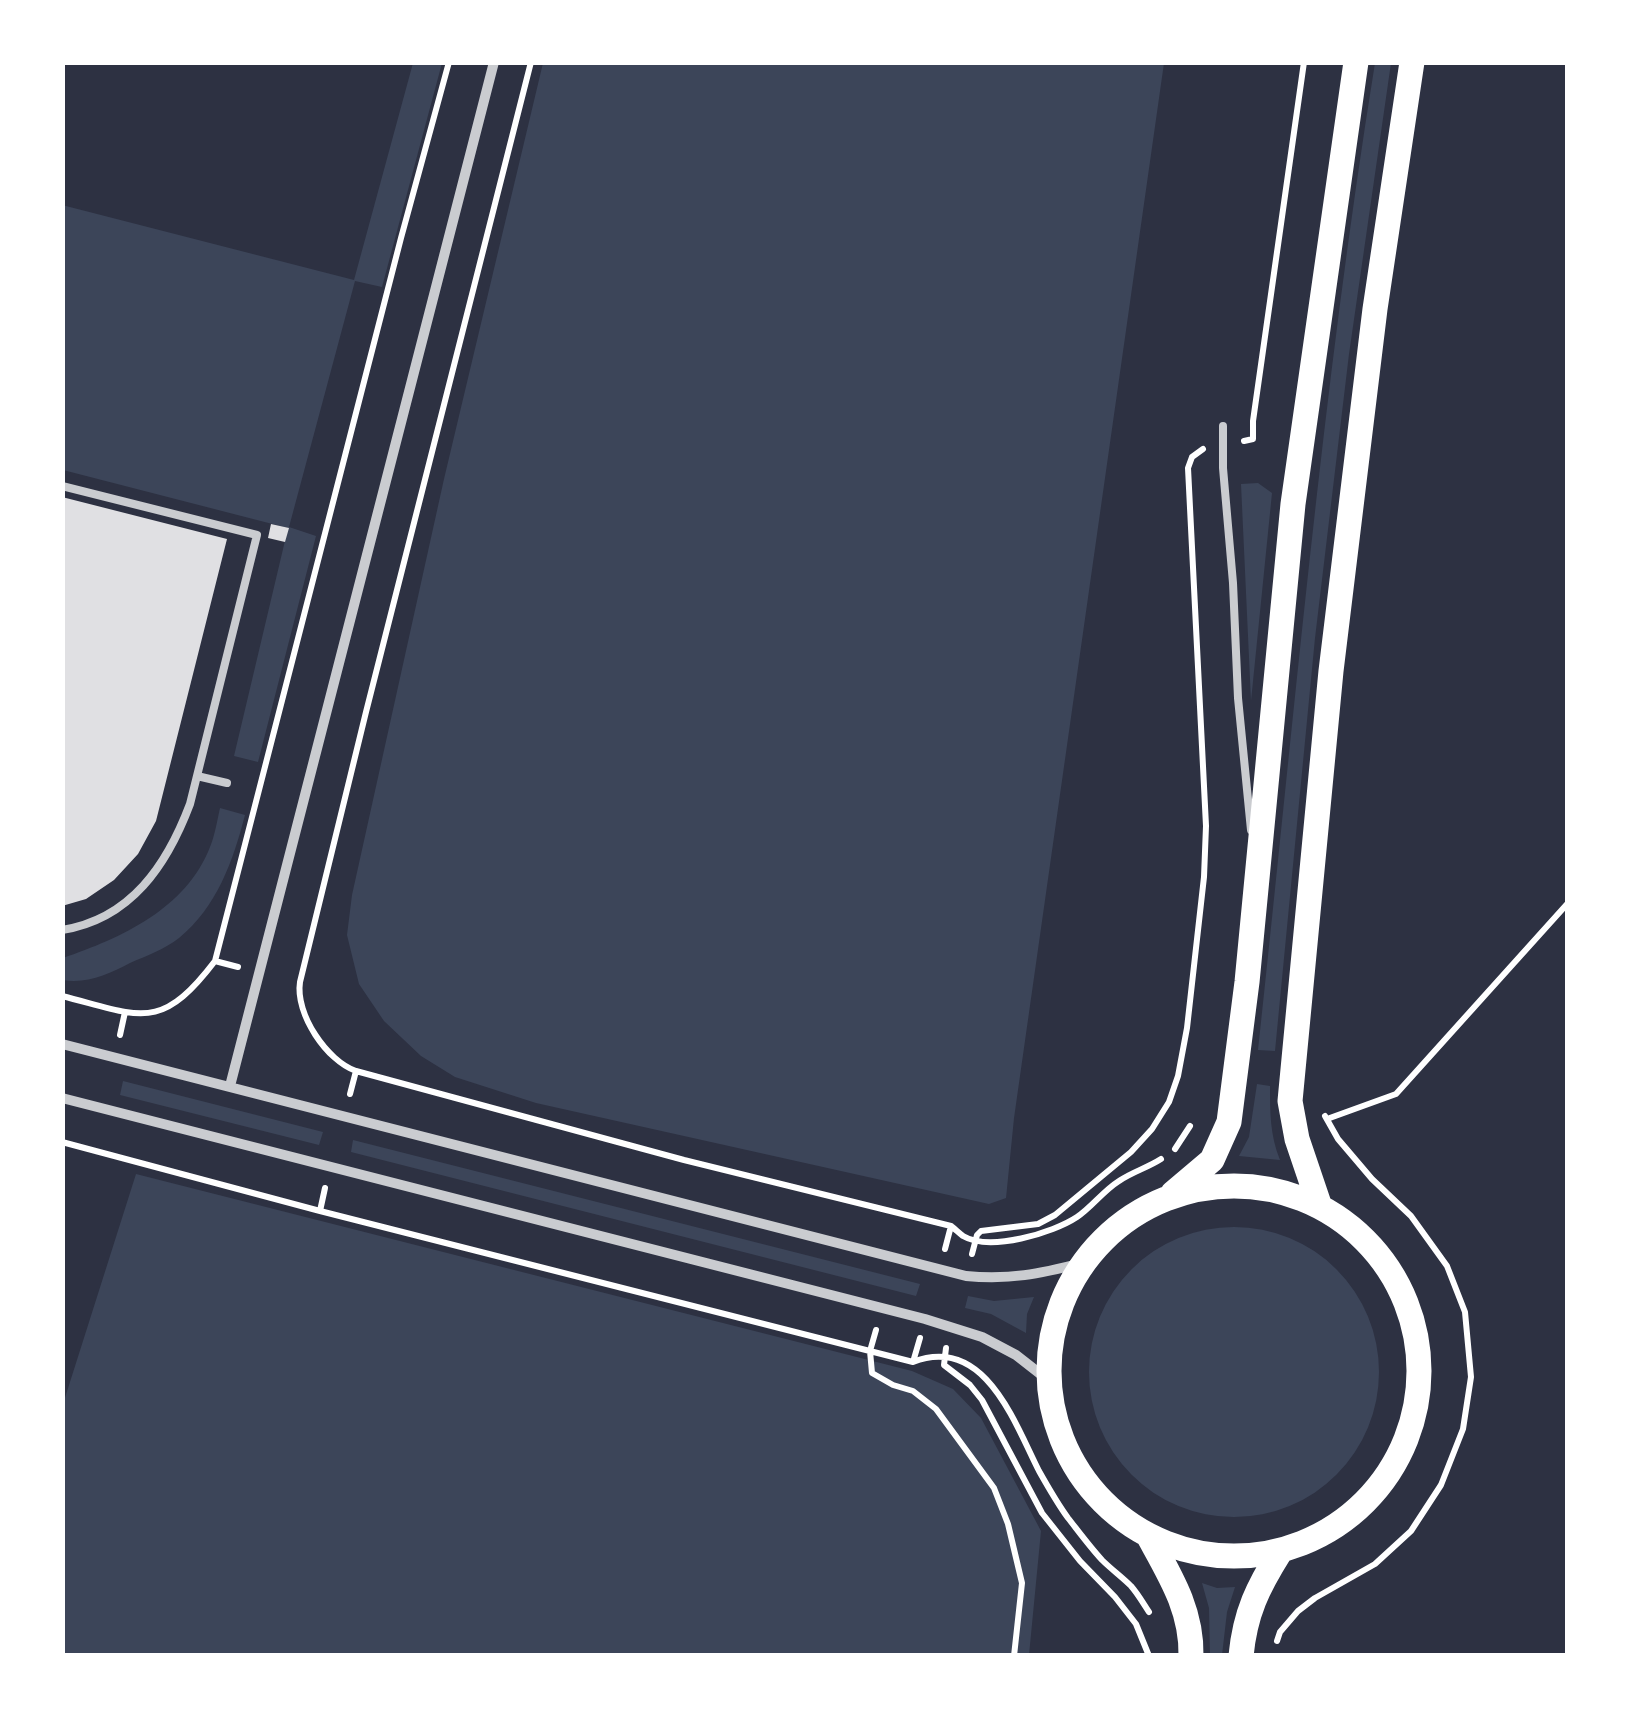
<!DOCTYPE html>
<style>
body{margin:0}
#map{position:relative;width:1630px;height:1718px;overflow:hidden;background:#2d3142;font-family:Roboto,sans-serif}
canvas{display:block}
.frame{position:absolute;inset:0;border:65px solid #fff;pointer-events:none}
</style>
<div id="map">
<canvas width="1630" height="1718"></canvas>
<div class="frame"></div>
</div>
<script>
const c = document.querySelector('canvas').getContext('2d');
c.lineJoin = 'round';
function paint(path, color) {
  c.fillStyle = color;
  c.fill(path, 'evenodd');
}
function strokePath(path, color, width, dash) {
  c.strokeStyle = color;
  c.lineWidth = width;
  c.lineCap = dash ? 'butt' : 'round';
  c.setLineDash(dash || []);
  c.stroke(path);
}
const green = new Path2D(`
 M 413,63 L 442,63 L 382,287 L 355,281 L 289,527 L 316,536 L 258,762 L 234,756 L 288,528 L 63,470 L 62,205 L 354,280 Z
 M 543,63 L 1164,63 L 1014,1118 L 1006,1198 L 989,1204 L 536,1103 L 455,1077 L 421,1056 L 384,1021 L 359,984 L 347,935 L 352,895 L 444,479 Z
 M 1375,63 L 1391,63 L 1349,354 L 1315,638 L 1275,1051 L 1258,1050 C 1294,720 1322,390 1375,63 Z
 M 1258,483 L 1272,493 L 1251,701 L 1241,484 Z
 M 220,808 L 245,815 C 233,861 217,907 179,938 C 165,949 146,956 130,963 C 109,974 87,984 63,980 L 63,958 C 121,938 186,909 210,847 C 215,835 217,821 220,808 Z
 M 123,1081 L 323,1132 L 319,1145 L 120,1095 Z
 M 1257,1084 L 1270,1086 C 1270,1113 1270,1135 1280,1160 L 1239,1156 L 1249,1137 Z
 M 353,1140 L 920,1284 L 916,1296 L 351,1152 Z
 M 136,1174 L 912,1371 L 953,1389 L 981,1418 L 1041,1531 L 1029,1655 L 63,1656 L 63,1404 Z
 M1089 1372a145 145 0 1 1 290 0a145 145 0 1 1-290 0Z
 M 968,1296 L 994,1301 L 1034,1297 L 1027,1314 L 1026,1333 L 991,1314 L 965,1308 Z
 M 1202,1583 L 1217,1588 L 1235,1587 L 1227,1612 L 1222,1655 L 1210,1655 L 1209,1608 Z`);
const building = new Path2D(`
 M 62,497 L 227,539 L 156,821 L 138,854 L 114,880 L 86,899 L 62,906 Z
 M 271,524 L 289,528 L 285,542 L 268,538 Z`);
const path = new Path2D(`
 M 531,62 L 366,712 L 300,982 C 295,1014 327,1061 356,1071 L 684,1160 L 951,1226 C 955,1229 959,1233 963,1236 C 990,1252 1053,1233 1077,1217 C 1092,1207 1103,1191 1119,1181 C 1132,1172 1147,1168 1161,1159
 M 1244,441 L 1253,439 L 1253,421 L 1304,62
 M 215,961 L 238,967
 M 62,996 C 141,1016 160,1033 215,961 L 401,238 L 449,62
 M 120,1035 L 125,1012
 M 350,1094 L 356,1071
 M 1327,1119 L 1396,1094 L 1568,903
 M 62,1142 L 320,1211 L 325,1188
 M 1175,1149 L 1190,1126
 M 320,1211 L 913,1362 C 985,1334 1015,1424 1039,1471 C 1048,1487 1057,1503 1068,1518 C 1079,1532 1090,1547 1102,1560 C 1111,1569 1122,1577 1131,1586 C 1138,1594 1143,1603 1149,1612
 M 945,1249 L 951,1226
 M 972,1254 L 977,1235 L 981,1231 L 1038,1224 L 1055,1215 L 1131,1152 L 1152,1129 L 1169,1102 L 1178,1076 L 1187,1028 L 1204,877 L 1206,826 L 1188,468 L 1192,457 L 1203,449
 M 876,1330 L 870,1351 L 872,1373 L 893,1385 L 913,1391 L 936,1409 L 994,1488 L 1008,1524 L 1022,1583 L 1014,1656
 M 946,1348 L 944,1365 L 970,1385 L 982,1400 L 1042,1513 L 1080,1561 L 1115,1597 L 1136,1624 L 1149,1656
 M 913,1362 L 920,1338
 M 1277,1641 L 1280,1632 L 1298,1611 L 1315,1598 L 1375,1564 L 1411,1531 L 1441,1485 L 1463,1429 L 1471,1377 L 1465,1312 L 1447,1266 L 1411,1216 L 1372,1179 L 1338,1139 L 1325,1116`);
const service = new Path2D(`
 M 1223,426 L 1223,468 L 1233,583 L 1238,698 L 1251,830
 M 62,486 L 257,535 L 190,804 C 167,865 131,919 62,930
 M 197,776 L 227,783`);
const minor = new Path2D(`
 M 62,1044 L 966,1276 C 1010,1280 1039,1274 1082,1263
 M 230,1086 L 494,62
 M 62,1098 L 925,1319 L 982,1337 L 1016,1355 L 1048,1380`);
const primary = new Path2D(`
 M1049 1371a185 185 0 1 1 370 0a185 185 0 1 1-370 0Z
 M 1173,1193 L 1212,1160 L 1229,1122 L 1247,982 L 1293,504 L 1356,62
 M 1319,1204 L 1297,1139 L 1290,1101 L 1331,671 L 1375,309 L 1412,62
 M 1150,1539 C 1171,1577 1192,1611 1191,1656
 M 1241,1656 C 1245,1613 1258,1587 1280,1552`);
paint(green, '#3c4559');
paint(building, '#e0e0e3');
strokePath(path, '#fff', 6);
strokePath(service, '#caccd0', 8);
strokePath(minor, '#caccd0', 10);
strokePath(primary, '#fff', 25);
</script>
